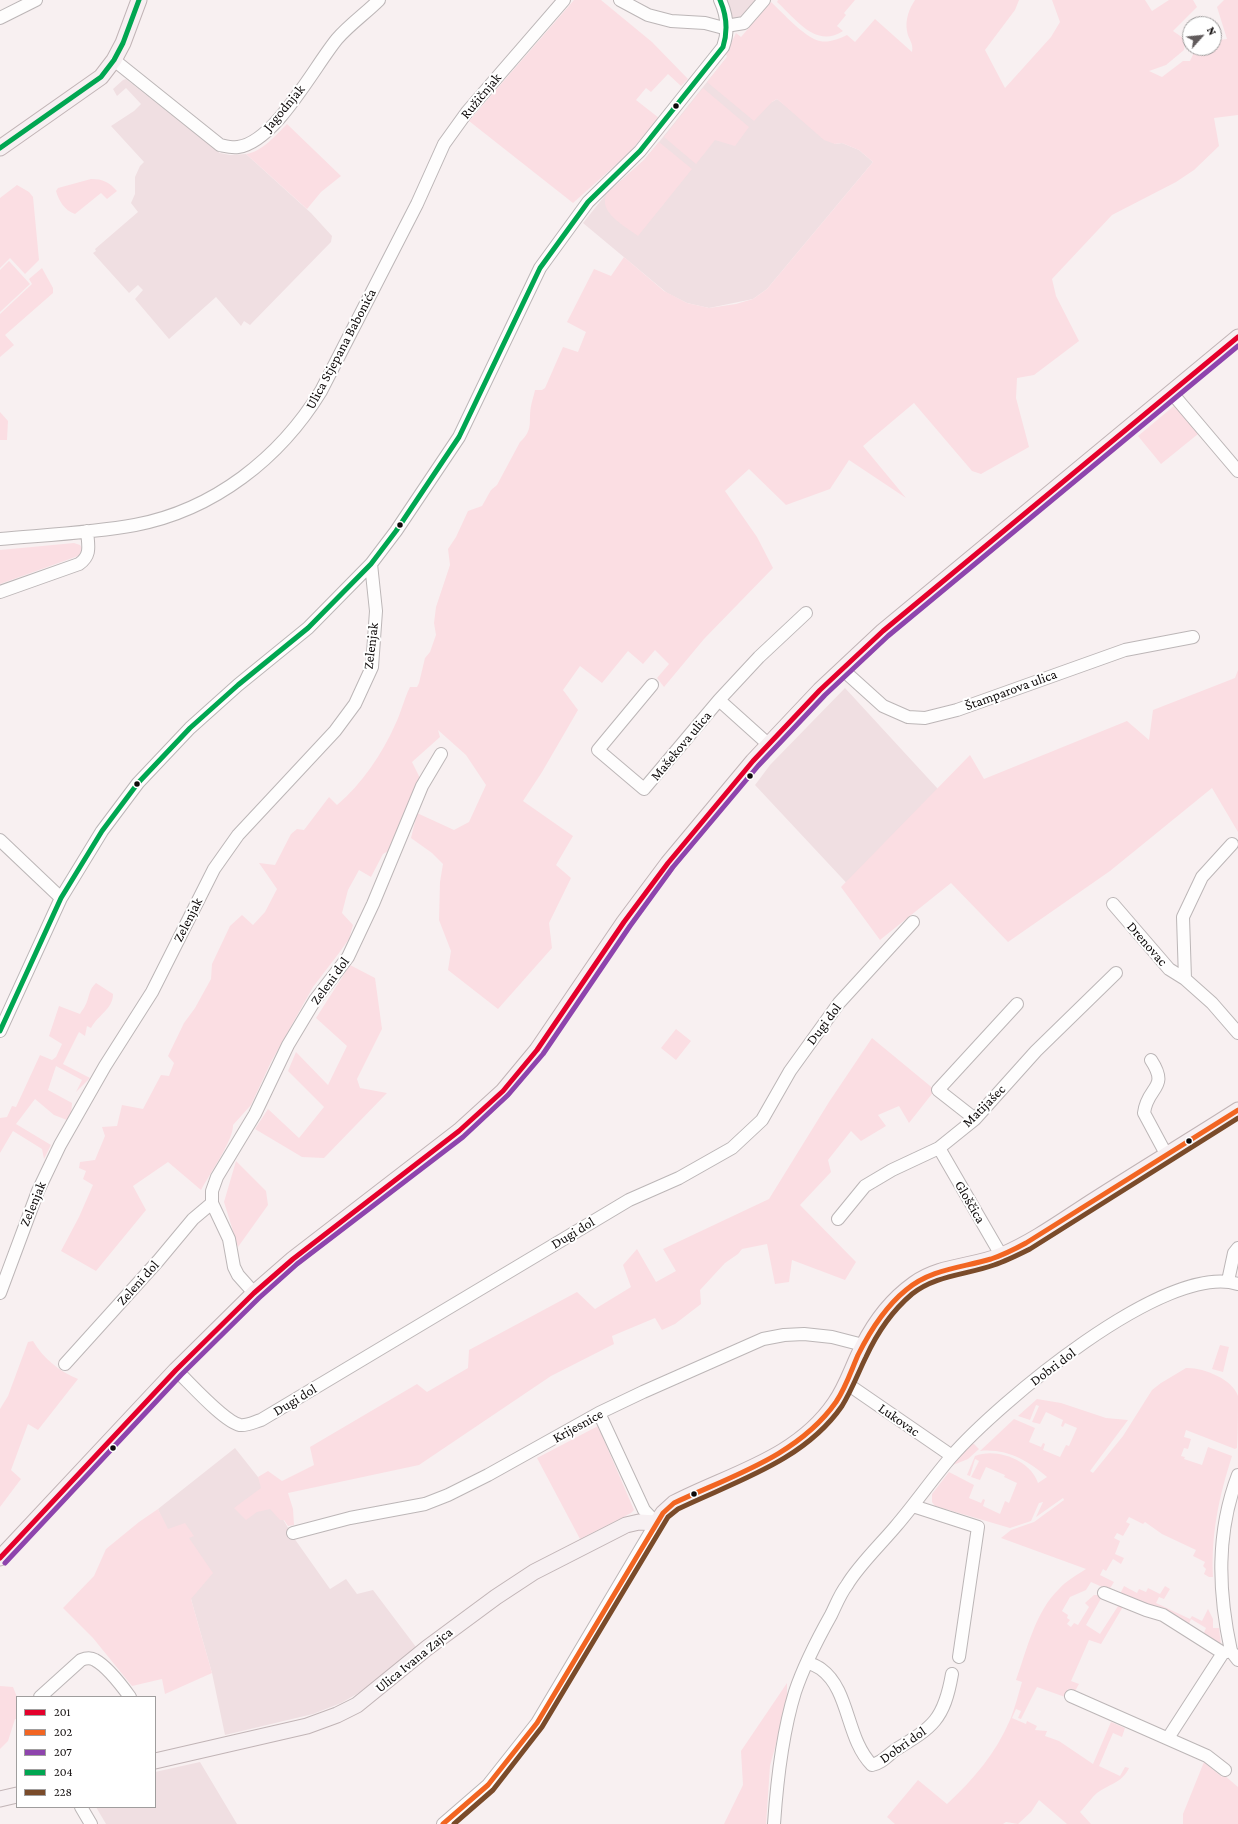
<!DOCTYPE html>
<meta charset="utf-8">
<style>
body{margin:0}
#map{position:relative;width:1238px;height:1824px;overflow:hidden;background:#f8f0f1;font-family:"Crimson Pro",serif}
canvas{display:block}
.legend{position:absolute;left:16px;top:1696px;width:140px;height:112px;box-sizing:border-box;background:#fff;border:1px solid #9f9d9d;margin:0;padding:5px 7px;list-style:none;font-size:12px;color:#0f0b0b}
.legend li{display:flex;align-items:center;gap:8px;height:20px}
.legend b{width:20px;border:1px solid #9f9d9d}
.north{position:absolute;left:1182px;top:16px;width:40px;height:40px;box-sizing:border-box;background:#fff;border:1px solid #9f9d9d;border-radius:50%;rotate:63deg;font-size:11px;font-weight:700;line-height:16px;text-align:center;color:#0f0b0b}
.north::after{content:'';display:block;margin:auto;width:14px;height:18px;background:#615b5c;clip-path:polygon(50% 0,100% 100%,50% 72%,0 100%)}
</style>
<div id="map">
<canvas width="1238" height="1824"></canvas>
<ul class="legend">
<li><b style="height:5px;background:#e4002b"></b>201</li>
<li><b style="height:5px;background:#f26522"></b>202</li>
<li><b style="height:5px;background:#8e44ad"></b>207</li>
<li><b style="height:5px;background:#00a651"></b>204</li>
<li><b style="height:5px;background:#7a4b2a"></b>228</li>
</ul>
<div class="north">N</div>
</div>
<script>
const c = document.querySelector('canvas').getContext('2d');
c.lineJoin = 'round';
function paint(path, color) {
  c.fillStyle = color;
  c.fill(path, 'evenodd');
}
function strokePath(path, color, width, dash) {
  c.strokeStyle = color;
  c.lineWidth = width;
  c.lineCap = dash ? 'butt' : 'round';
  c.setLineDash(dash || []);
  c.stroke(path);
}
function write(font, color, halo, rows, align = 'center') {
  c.font = font + ' "Crimson Pro",serif';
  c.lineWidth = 4;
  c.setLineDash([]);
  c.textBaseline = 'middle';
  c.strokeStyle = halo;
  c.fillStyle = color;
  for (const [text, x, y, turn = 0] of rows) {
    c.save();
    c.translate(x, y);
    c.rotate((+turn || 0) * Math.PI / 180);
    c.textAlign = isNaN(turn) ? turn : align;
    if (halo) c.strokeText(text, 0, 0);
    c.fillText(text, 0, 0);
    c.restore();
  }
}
const built = new Path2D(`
 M 726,0 L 759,0 L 747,16 L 733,19 Z
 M 727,57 L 772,102 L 777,99 L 835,144 L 842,143 L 859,150 L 873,162 L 767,289 L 753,299 L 709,308 L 687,303 L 667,293 L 583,223 L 607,193 L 644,160 L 659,142 Z
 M 126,79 L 220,153 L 230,155 L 246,154 L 311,213 L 332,236 L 331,242 L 250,325 L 244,321 L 241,326 L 216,297 L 169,339 L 135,299 L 143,290 L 138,285 L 129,293 L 93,253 L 96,251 L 95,249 L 138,212 L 131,203 L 135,194 L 135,177 L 140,166 L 144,162 L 111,126 L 134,111 L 141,104 L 126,88 L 117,96 L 113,89 L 123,80 Z
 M 845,688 L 972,826 L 883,922 L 755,785 L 770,765 Z
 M 235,1448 L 258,1477 L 294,1538 L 330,1589 L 346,1579 L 357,1594 L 373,1590 L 416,1647 L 362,1691 L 341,1703 L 313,1714 L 225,1735 L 212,1673 L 191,1599 L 158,1509 Z
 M 200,1762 L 237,1824 L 106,1824 L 96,1807 L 155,1807 L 155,1772 Z`);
const green = new Path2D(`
 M 574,0 L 601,0 L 652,42 L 688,79 L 681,86 L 668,74 L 651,92 L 646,88 L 636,100 L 659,118 L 629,153 L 573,203 L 469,121 Z
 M 778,0 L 855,0 L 844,13 L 846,15 L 837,26 L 843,31 C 816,49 796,19 777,2 Z
 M 915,0 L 1019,0 L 1015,10 L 985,50 L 1005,88 L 1051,37 L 1060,22 L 1052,0 L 1145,0 L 1152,11 L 1169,0 L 1193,0 L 1197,7 L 1173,31 L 1186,40 L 1184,50 L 1166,65 L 1149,71 L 1162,77 L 1183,61 L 1190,61 L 1196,48 L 1214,48 L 1214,41 L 1227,39 L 1217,7 L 1224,0 L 1238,0 L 1238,115 L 1214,118 L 1219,146 L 1194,170 L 1176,182 L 1112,215 L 1052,279 L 1056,296 L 1079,341 L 1034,375 L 1017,378 L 1016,398 L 1029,447 L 981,474 L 972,471 L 914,403 L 863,446 L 906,498 L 849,460 L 830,489 L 786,505 L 749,469 L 725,491 L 757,537 L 773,568 L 704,639 L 664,687 L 657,678 L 669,664 L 655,650 L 643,664 L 628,651 L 602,683 L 580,666 L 563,690 L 578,710 L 542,772 L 523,801 L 573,836 L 556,865 L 571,878 L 549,923 L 552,948 L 498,1009 L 448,970 L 451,951 L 439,920 L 440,882 L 443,864 L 432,853 L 411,838 L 417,813 L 454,830 L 469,822 L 486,785 L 466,755 L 438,730 L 440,737 L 412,762 L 420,778 L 390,850 L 383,854 L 371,877 L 359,870 L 348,890 L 342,913 L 353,925 L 349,939 L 339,953 L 313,987 L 271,1062 L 251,1105 L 233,1125 C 234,1139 209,1175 201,1190 L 168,1162 L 133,1186 L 146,1210 L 96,1271 L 61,1251 L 79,1217 L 93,1185 L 83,1179 L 86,1171 L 79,1168 L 80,1162 L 95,1160 L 105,1136 L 102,1127 L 117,1126 L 122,1105 L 143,1109 L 161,1075 L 169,1076 L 174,1063 L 168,1056 L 184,1023 L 195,1008 L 211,979 L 212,964 L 230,926 L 242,915 L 253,925 L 265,912 L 277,889 L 259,863 L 275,865 L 291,834 L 297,829 L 304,830 L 329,797 L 337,805 C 362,784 382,754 395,725 C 401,713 404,699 410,687 L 417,687 L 419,683 L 425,658 L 430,652 L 436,635 L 434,623 L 436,607 L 450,565 L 448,549 L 456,537 L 468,511 L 482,506 L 491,490 L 497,485 L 520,442 C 534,429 528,422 531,406 C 532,401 534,395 535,390 L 542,390 L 545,388 L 563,347 L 578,352 L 586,332 L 567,322 L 594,269 L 611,276 L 624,257 L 664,291 L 687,303 L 709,308 L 736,304 L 753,299 L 767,289 L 873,162 L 859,150 L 842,143 L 835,144 L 824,140 L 777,99 L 772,102 L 754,121 L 707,82 L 727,57 L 726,54 L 736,33 L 741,37 L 771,2 C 783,13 805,38 820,41 C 828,43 839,39 847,35 L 855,42 L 875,19 L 912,52 C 914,43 908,39 907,31 C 905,20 909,9 915,0 Z
 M 703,88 L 749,127 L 735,146 L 715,140 L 696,164 L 664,137 Z
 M 287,124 L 341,176 L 321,192 L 307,209 L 246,154 C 262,152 276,135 287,124 Z
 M 659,142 L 692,169 L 638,236 C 625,226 597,212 607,193 L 644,160 Z
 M 91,179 C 103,179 109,182 117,191 L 107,199 L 101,193 L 75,214 C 64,210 59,201 56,191 L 58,188 Z
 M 17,185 L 29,192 L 33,197 L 39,260 L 25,274 L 10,258 L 0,268 L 0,198 Z
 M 9,261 L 30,284 L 0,312 L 0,270 Z
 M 42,268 L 53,288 L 53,293 L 5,335 L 14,345 L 0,357 L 0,314 L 32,284 L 29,279 Z
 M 1175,405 L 1198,434 L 1161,464 L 1138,436 Z
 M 0,412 L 8,421 L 7,440 L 0,440 Z
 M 74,543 L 80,545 L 82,548 L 81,554 L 78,556 L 0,584 L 0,550 Z
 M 1238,670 L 1238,832 L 1212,788 L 1110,871 L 1008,942 L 951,883 L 880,940 L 841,887 L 970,755 L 984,779 L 1127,721 L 1149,740 L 1153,710 L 1235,678 Z
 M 350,965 L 375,978 L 382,1029 L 357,1079 L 360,1088 L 387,1093 L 324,1158 L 302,1157 L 255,1129 L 268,1109 L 299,1138 L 324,1107 L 288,1071 L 296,1052 L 328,1085 L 347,1046 L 316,1018 Z
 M 96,983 L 113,994 C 113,1009 98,1015 91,1028 L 87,1026 L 85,1036 L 79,1032 L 63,1064 L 90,1078 L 76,1092 L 82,1080 L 56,1066 L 48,1090 L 72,1103 L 71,1118 L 67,1120 L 54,1115 L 35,1099 L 16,1124 L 51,1145 L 44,1159 L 42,1149 L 13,1131 L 0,1153 L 0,1118 L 7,1117 L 12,1106 L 16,1107 L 40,1055 L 52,1060 L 56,1057 L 62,1044 L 49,1036 L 59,1006 L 80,1014 C 81,1011 84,1009 85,1006 C 90,997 88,990 96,983 Z
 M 676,1029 L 691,1041 L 676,1060 L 661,1048 Z
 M 872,1038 L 935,1090 L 909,1123 L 899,1106 L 878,1115 L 886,1126 L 861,1141 L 851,1131 L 828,1160 L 831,1172 L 800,1205 L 856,1262 L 845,1280 L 792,1260 L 789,1282 L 775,1284 L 767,1244 L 742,1249 L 738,1254 L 725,1263 L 700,1290 L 701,1304 L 675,1324 L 662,1330 L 655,1318 L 612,1336 L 614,1344 L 551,1376 L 419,1465 L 288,1493 L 293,1509 L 294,1525 L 288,1526 L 284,1520 L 280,1520 L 270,1509 L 257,1512 L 246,1520 L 234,1508 L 261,1488 L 258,1477 L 268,1471 L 282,1481 L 314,1465 L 310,1447 L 417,1384 L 427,1392 L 468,1368 L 469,1350 L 577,1292 L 595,1309 L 631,1287 L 623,1265 L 637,1249 L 656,1282 L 676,1271 L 663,1249 L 769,1199 L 829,1102 Z
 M 236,1161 L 266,1191 L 268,1205 L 238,1247 L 224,1202 Z
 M 33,1341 C 43,1358 60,1372 78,1379 L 38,1430 L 28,1424 L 11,1470 L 21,1479 L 0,1507 L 0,1409 L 8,1396 L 28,1342 Z
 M 1220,1345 L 1229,1347 L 1223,1372 L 1212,1369 Z
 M 1186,1368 C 1202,1367 1233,1379 1238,1396 C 1238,1403 1238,1441 1237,1448 L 1235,1449 L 1186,1430 L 1184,1437 L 1191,1439 L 1188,1449 L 1184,1448 L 1181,1456 L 1185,1457 L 1184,1459 L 1202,1465 L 1208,1447 L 1232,1456 C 1219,1497 1211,1533 1213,1577 L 1209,1577 L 1204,1574 L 1206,1569 L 1203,1566 L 1205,1562 L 1193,1556 L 1196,1550 L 1162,1534 L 1145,1522 L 1143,1524 L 1129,1517 L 1126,1522 L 1130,1524 L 1123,1536 L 1117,1533 L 1114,1538 L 1120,1541 L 1115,1554 L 1124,1558 L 1121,1564 L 1113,1559 L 1106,1571 L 1103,1569 L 1100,1575 L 1114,1582 L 1109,1590 L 1091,1582 L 1086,1590 L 1070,1597 L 1062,1611 L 1068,1615 L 1067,1618 L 1070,1620 L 1067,1624 L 1071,1627 L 1074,1623 L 1078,1625 L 1089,1607 L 1085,1603 L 1094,1595 L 1103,1595 L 1086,1625 L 1100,1634 L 1120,1603 L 1124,1605 L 1101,1644 L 1089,1640 L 1071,1681 L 1079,1684 L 1075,1691 L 1068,1689 L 1065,1697 L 1037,1687 L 1021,1719 L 1018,1718 L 1021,1711 L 1016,1709 L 1012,1718 L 1026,1724 L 1027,1721 L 1037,1726 L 1035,1730 L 1047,1731 L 1045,1736 L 1059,1741 L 1093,1764 L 1111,1722 L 1125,1728 L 1122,1737 L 1113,1733 L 1099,1766 L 1120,1776 L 1125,1767 L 1129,1768 C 1122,1783 1109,1784 1097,1793 C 1091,1798 1086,1806 1080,1812 L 1091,1824 L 1067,1824 L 1039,1800 L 1031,1812 L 1018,1824 L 1006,1822 L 1003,1824 L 895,1824 L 887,1817 L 918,1780 L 947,1804 C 973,1780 996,1753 1010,1720 C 1015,1708 1018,1695 1022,1682 L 1016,1680 C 1027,1650 1035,1612 1059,1589 C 1066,1581 1077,1575 1086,1569 L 1001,1538 L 1011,1530 L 1034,1522 L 1064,1500 L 1063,1498 L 1036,1517 L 1043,1502 L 1039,1503 L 1031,1521 L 1010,1528 L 935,1506 L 932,1502 L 932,1494 L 949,1472 L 974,1485 L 969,1498 L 981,1503 L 983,1499 L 985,1500 L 983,1506 L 1000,1514 L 1005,1501 L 1009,1503 L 1017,1483 L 1004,1477 L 1005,1475 L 986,1467 L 980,1480 L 971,1477 L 979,1461 L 975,1459 L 970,1476 L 967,1475 L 975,1456 C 996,1447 1031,1460 1038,1483 L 1047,1477 C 1029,1461 1006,1448 980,1451 L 1014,1419 L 1035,1428 L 1029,1442 L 1041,1447 L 1043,1443 L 1045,1444 L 1043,1450 L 1060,1457 L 1066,1445 L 1069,1446 L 1077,1428 L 1065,1423 L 1063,1427 L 1061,1426 L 1063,1420 L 1046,1412 L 1040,1424 L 1032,1422 L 1039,1406 L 1036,1405 L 1030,1420 L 1018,1416 L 1037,1399 L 1061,1403 L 1106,1418 L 1128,1420 L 1090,1471 L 1093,1473 L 1123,1436 L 1152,1390 L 1161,1383 Z
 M 598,1426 L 634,1510 L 631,1513 L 580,1539 L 537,1458 Z
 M 970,1444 L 974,1444 L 979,1449 L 968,1459 L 953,1465 Z
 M 158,1509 L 168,1529 L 185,1523 L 194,1536 L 189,1538 L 213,1573 L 191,1599 L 212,1673 L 165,1694 L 162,1679 L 132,1686 L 93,1638 L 63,1608 L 94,1576 L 106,1549 L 139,1522 Z
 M 1124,1586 L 1137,1593 L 1139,1589 L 1146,1592 L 1148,1588 L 1160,1594 L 1165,1586 L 1170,1589 L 1164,1599 L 1159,1597 L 1156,1603 L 1190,1619 L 1192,1616 L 1202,1621 L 1208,1609 L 1213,1619 L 1213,1628 L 1219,1628 L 1221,1645 L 1203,1635 L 1206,1628 L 1191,1619 L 1188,1626 L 1155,1606 L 1151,1607 L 1120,1594 Z
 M 787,1683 L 787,1703 L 770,1766 L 766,1824 L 724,1824 L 743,1785 L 741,1751 Z
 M 0,1686 L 13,1687 L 17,1697 L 17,1719 L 15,1719 L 8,1741 L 0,1749 Z
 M 1204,1762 L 1222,1777 L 1224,1775 L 1238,1787 L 1238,1824 L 1183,1824 L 1183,1814 Z`);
const minor = new Path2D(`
 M 620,0 L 648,15 L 671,21 L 705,23 L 720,27 L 744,23 L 764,0
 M 0,18 L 36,0
 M 114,60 L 220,145 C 225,146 232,148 238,147 C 275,142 314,67 337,39 C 349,25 366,13 379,0
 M 1171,392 L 1238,471
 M 0,539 C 45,535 91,533 135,525 C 214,510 280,458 321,391 L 417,204 L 444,144 L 467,112 L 564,0
 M 0,592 L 79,564 C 92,555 88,545 87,531
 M 842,669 L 883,706 L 908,717 L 925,718 L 957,710 L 1125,650 L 1193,637
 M 652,685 L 598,750 L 644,789 L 719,700 L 768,744
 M 719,700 L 759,657 L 806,613
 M 0,840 L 61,898
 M 1232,844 L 1202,877 L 1183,917 L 1185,979 L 1212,1003 L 1238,1033
 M 1113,904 L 1169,969 L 1185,979
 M 0,1031 L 61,898 L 102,831 L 138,783 L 190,728 L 238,685 L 308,628 L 371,564 L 396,531 L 459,437 L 540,268 L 588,202 L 640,151 L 723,47 C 729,31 727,15 720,0
 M 1151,1060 C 1170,1089 1147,1086 1144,1113 L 1166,1154
 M 975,1119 L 938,1090 L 1017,1004
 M 939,1148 L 1001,1255
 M 838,1219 L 865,1186 L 892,1170 L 939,1148 L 975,1119 L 1036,1051 L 1116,973
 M 1228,1281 L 1234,1253 L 1238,1248
 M 0,1293 L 38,1191 L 60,1145 L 105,1066 L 152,992 L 214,869 L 238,835 L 335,731 L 355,704 L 372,667 L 376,611 L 371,564
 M 254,1293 L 238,1275 L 234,1267 L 229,1239 L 212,1203 L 212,1191 L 217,1177 L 255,1114 L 288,1045 L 315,1000 L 348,957 L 373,904 L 422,786 L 441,754
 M 65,1364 L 158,1261 L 193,1219 L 212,1203
 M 176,1370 C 189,1382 224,1422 240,1425 C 247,1426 254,1422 261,1420 L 629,1200 L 679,1178 L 732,1148 L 762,1120 L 790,1071 L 839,1003 L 913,922
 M 846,1383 L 952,1456
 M 913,1506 L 978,1527 L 959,1657
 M 293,1533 L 350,1518 L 425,1504 L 448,1495 L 488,1475 L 599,1413 L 643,1392 L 763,1339 L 784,1335 L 804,1334 L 832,1337 L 863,1345
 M 1104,1593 L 1146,1610 L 1163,1615 L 1223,1653 L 1231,1651 L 1238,1660
 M 1231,1651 C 1218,1591 1216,1533 1238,1475
 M 807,1662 C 811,1664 817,1666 821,1669 C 850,1690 846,1739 872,1765 C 882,1763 887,1756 895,1750 C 933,1727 944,1720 952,1674
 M 1071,1696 L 1207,1756 L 1225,1770
 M 40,1697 L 81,1660 C 86,1658 90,1657 95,1660 C 108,1667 122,1686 130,1697
 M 1168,1738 L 1223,1653
 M 81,1807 L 91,1824
 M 443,1824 L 488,1785 L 537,1723 L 656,1523 L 644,1510 L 599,1413
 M 774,1824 C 777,1780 782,1734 795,1692 C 804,1665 817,1640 831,1615 C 836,1605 840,1594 847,1585 C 858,1566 881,1544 896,1526 C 915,1504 932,1479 951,1457 C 997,1404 1166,1261 1238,1284`);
const major = new Path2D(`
 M 0,148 L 101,77 L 114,60 L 123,43 L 139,0
 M 0,1558 L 176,1370 L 254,1293 L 293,1259 L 459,1131 L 503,1091 L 537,1050 L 624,922 L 668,863 L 753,761 L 820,690 L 883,631 L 1238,337
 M 155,1761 L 307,1726 L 337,1715 L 357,1705 L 427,1648 L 496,1597 L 534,1572 L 626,1525 L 639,1522 L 656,1523 L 663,1513 L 674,1503 C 730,1474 797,1459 835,1403 C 847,1386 853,1365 863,1346 C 875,1322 893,1299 914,1284 C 940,1265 974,1267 1002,1255 C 1035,1241 1066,1218 1096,1199 C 1143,1169 1191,1140 1238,1110
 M 0,1799 L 17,1795`);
const bus1 = new Path2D(`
 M 0,1558 L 176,1370 L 254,1293 L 293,1259 L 459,1131 L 503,1091 L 537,1050 L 624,922 L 668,863 L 753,761 L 820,690 L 883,631 L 1238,337`);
const bus2 = new Path2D(`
 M 443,1824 L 488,1785 L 537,1723 L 663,1513 L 674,1503 C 731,1476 798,1456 836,1402 C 846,1387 851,1371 858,1355 C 870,1331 885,1307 906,1290 C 931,1269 961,1268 991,1259 C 1003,1255 1015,1249 1026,1243 L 1238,1110`);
const bus3 = new Path2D(`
 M 5,1563 L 181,1375 L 259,1298 L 297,1264 L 463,1137 L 508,1095 L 543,1054 L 630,926 L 673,867 L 758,766 L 825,695 L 888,636 L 1238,346`);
const bus4 = new Path2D(`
 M 0,148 L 101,77 L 114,60 L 123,43 L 139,0
 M 0,1031 L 61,898 L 102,831 L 138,783 L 190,728 L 238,685 L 308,628 L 371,564 L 396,531 L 459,437 L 540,268 L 588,202 L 640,151 L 723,47 C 728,31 727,16 720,0`);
const bus5 = new Path2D(`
 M 454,1824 L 493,1790 L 542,1727 L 668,1517 L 678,1509 C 736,1481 804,1461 842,1406 C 852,1390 858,1373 866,1357 C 877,1333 892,1311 912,1294 C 936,1275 966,1275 994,1265 C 1006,1261 1018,1255 1030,1249 L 1238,1118`);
const markers = [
 [676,106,3.5,"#0f0b0b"],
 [400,525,3.5,"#0f0b0b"],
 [750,776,3.5,"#0f0b0b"],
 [137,784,3.5,"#0f0b0b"],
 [1189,1141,3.5,"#0f0b0b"],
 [113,1448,3.5,"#0f0b0b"],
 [694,1494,3.5,"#0f0b0b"]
];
const streetNames = [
 ["Ružičnjak",481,96,-50],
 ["Jagodnjak",284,108,-50],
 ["Ulica Stjepana Babonića",341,349,-62],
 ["Zelenjak",371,646,-83],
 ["Štamparova ulica",1011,690,-20],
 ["Mašekova ulica",681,746,-50],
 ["Zelenjak",188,920,-63],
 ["Drenovac",1147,944,49],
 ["Zeleni dol",330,981,-54],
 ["Dugi dol",824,1024,-53],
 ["Matijašec",984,1106,-45],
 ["Gloščica",970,1202,60],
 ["Zelenjak",33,1204,-67],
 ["Dugi dol",573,1233,-31],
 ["Zeleni dol",138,1283,-48],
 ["Dobri dol",1053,1367,-37],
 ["Dugi dol",295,1400,-31],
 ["Lukovac",899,1420,35],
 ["Krijesnice",578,1426,-29],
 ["Ulica Ivana Zajca",414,1660,-39],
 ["Dobri dol",903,1745,-35]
];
paint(built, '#f0dfe2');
paint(green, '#fbdee3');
strokePath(minor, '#bcb6b7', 14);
strokePath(major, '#c1b4b6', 17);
strokePath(minor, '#fefdfd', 12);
strokePath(major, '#f7f0f2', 15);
strokePath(bus1, '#e4002b', 5);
strokePath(bus2, '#f26522', 5);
strokePath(bus3, '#8e44ad', 5);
strokePath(bus4, '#00a651', 5);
strokePath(bus5, '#7a4b2a', 5);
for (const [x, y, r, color] of markers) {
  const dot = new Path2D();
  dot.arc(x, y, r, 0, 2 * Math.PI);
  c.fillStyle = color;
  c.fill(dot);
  strokePath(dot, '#fff', 1.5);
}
write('14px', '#0f0b0b', '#fff', streetNames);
</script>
